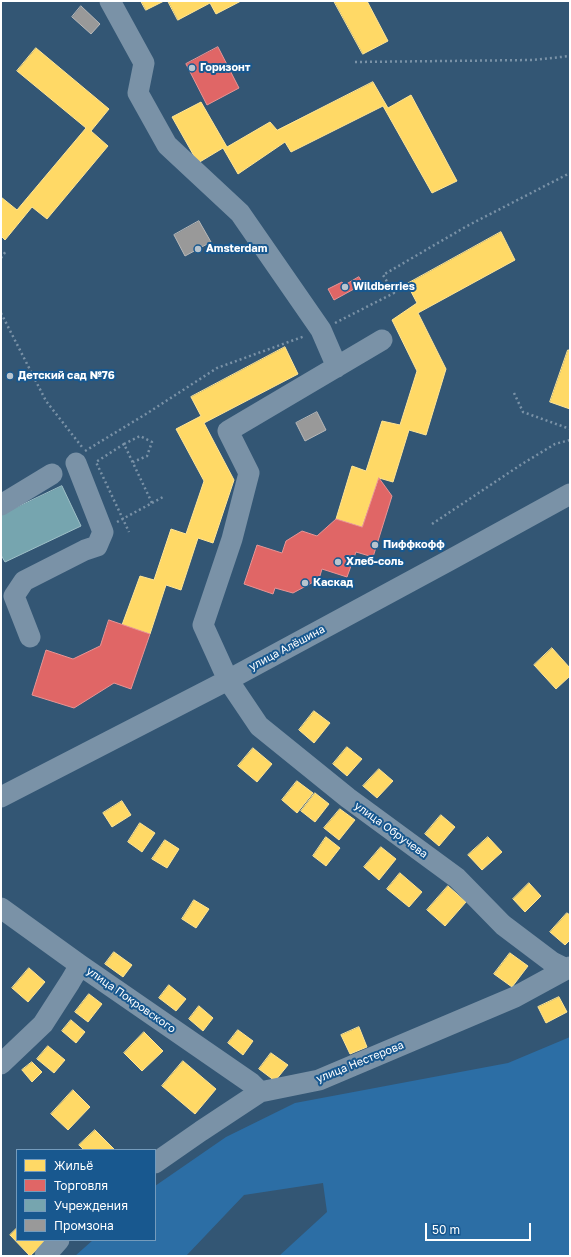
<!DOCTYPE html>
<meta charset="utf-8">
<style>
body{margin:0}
#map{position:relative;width:571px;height:1257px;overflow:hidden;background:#335674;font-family:"Golos Text",sans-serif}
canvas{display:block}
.frame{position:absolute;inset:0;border:2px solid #fff;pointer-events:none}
.legend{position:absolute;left:16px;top:1149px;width:140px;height:92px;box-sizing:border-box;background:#18588f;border:1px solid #749bbc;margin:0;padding:5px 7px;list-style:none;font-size:12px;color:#fff}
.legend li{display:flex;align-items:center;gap:8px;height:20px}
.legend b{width:20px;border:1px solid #749bbc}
.scale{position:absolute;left:425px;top:1223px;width:106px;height:18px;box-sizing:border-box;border:2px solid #fff;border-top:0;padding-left:5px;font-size:12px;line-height:14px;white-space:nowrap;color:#fff;-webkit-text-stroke:3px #18588f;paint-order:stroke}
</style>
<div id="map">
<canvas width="571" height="1257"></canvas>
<div class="frame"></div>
<ul class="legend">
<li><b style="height:11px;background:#ffd966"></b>Жильё</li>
<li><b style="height:11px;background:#e06666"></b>Торговля</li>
<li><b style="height:11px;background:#76a5af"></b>Учреждения</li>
<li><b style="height:11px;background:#999"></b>Промзона</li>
</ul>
<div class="scale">50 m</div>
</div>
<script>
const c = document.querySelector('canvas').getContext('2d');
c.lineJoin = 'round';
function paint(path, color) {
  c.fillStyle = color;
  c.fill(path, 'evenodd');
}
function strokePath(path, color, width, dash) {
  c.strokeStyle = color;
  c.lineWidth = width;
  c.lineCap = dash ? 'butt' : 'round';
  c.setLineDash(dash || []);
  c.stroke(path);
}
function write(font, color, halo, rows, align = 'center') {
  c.font = font + ' "Golos Text",sans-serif';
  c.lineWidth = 4;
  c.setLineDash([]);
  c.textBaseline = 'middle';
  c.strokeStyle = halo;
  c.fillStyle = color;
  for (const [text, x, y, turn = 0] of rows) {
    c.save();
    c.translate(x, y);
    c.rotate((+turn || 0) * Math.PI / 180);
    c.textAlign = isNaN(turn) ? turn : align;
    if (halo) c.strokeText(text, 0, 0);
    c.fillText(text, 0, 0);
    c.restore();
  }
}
const green = new Path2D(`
 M 570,1037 L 570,1256 L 279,1256 L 327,1212 L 323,1183 L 244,1195 L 186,1256 L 75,1256 L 93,1240 L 155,1240 L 155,1186 L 226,1137 L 295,1103 L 508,1063 Z`);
const homes = new Path2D(`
 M 141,1 L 164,1 L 146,10 Z
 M 168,1 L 241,1 L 216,14 L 210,3 L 178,20 Z
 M 334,1 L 367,1 L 388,41 L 363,54 Z
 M 36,48 L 109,109 L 91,131 L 108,146 L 47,219 L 32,207 L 5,240 L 1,236 L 1,197 L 17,210 L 86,128 L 17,71 Z
 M 373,82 L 388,108 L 411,95 L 457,181 L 432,193 L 383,106 L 291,152 L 285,142 L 238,174 L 223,148 L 198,163 L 172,117 L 201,102 L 227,147 L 270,122 L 277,130 Z
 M 501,232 L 515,260 L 418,313 L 446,369 L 426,435 L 409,430 L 393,482 L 379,478 L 362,527 L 336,519 L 352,466 L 366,471 L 382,421 L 400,425 L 417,371 L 392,320 L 417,303 L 407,284 Z
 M 285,347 L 298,374 L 204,423 L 234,480 L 213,543 L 198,538 L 181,590 L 166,585 L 150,634 L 122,625 L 140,576 L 154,580 L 171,529 L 186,534 L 204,481 L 176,429 L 201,416 L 191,397 Z
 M 568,350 L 570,350 L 570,409 L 550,402 Z
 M 552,648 L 570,668 L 570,676 L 556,689 L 534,665 Z
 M 314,711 L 330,723 L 314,743 L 299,730 Z
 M 347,747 L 362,759 L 347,776 L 333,764 Z
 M 253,748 L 272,764 L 257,782 L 238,766 Z
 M 379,769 L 393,781 L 377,798 L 363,786 Z
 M 297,781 L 313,793 L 297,813 L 282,800 Z
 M 315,793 L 329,804 L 315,822 L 301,811 Z
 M 122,801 L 131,815 L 112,827 L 103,813 Z
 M 340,809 L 355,820 L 339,840 L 324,828 Z
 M 441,815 L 455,827 L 439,846 L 425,834 Z
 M 140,823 L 155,833 L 142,852 L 128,842 Z
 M 326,837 L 340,848 L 326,866 L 313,856 Z
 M 488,837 L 502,852 L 482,870 L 468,855 Z
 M 165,840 L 179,849 L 167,868 L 152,859 Z
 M 381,847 L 396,859 L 379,880 L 364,867 Z
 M 400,873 L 422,892 L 409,907 L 387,889 Z
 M 529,883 L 541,896 L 525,912 L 513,899 Z
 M 448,886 L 466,902 L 445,926 L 427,910 Z
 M 194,900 L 209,909 L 196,928 L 182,919 Z
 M 567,913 L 570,915 L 570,940 L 565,945 L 550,932 Z
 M 114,952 L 132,965 L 123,977 L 105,964 Z
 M 510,953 L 528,966 L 512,987 L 494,974 Z
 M 29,968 L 45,982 L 28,1002 L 12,988 Z
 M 169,985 L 186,999 L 176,1011 L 159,998 Z
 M 89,994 L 102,1004 L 88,1022 L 75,1012 Z
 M 559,997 L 567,1012 L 546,1023 L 538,1007 Z
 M 199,1006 L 213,1018 L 203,1031 L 189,1019 Z
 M 71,1020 L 85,1032 L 76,1043 L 62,1031 Z
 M 359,1027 L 367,1047 L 350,1054 L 341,1035 Z
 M 238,1030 L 253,1041 L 243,1055 L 228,1043 Z
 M 144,1032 L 163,1051 L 142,1071 L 124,1053 Z
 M 48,1046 L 65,1060 L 54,1073 L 37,1059 Z
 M 271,1053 L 288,1065 L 275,1081 L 259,1069 Z
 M 183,1061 L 216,1089 L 195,1114 L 162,1086 Z
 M 32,1062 L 42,1072 L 32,1082 L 22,1070 Z
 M 73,1090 L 90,1107 L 68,1130 L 51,1114 Z
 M 95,1130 L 115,1150 L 84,1150 L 79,1145 Z
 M 17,1228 L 17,1240 L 46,1241 L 30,1256 L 10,1235 Z`);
const shops = new Path2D(`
 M 218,47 L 239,88 L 207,105 L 186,64 Z
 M 359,277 L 363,284 L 334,300 L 328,289 L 342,282 L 344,285 Z
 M 379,478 L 392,496 L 373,557 L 356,552 L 347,577 L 322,569 L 319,579 L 293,593 L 275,588 L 273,594 L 244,584 L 257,545 L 282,553 L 286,541 L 302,531 L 317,536 L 336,519 L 362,527 Z
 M 109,620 L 150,634 L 131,689 L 114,683 L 74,708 L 32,695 L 46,650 L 73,659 L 100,646 Z`);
const public = new Path2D(`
 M 62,486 L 81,526 L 5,562 L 1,555 L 1,515 Z`);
const industry = new Path2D(`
 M 81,6 L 100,24 L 91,34 L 72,17 Z
 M 199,221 L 211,242 L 185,256 L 174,235 Z
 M 317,412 L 326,430 L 305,441 L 296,423 Z`);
const path = new Path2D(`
 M 355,62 L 533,60 L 570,56
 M 1,258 L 6,251
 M 1,313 L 46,401 L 82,447
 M 335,323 L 394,293 L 383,275 L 467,226 L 570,173
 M 514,393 L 523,412 L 570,429
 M 124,444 L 140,436 L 152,442 L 147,456 L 133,462
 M 85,451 L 146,414 L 217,368 L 305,336
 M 152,503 L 163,497
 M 117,522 L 152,503 L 124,444 L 96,462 L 129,532
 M 432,524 L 522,464 L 555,444 L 570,440`);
const minor = new Path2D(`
 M 110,1 L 144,63 L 138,93 L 167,145 L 240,213 L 321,330 L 337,367
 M 382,340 L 228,431 L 249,473 L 232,539 L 203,625 L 228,680 L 259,726 L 348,798 L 457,878 L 503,925 L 552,962 L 566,969
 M 1,505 L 52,474
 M 30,637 L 14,596 L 24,581 L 85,550 L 97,546 L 103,532 L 76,463
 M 1,797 L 228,680 L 450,560 L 570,494
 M 1,908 L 80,965 L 251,1083 L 260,1092
 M 1,1064 L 43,1024 L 70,982 L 80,965
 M 155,1163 L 201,1131 L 260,1092 L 319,1080 L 515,997 L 570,967
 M 45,1256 L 59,1240`);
const markers = [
 [192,68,4,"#b8c4ce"],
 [198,249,4,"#b8c4ce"],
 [345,287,4,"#b8c4ce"],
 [10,376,4,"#b8c4ce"],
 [375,545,4,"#b8c4ce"],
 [338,562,4,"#b8c4ce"],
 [305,583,4,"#b8c4ce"]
];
const poiNames = [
 ["Горизонт",200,68],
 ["Amsterdam",206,249],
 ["Wildberries",353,287],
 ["Детский сад №76",18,376],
 ["Пиффкофф",383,545],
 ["Хлеб-соль",346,562],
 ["Каскад",313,583]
];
const streetNames = [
 ["улица Алёшина",287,648,-28],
 ["улица Обручева",391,830,36],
 ["улица Покровского",131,1000,35],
 ["улица Нестерова",360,1062,-22]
];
paint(green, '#2c6ea5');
paint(homes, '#ffd966');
strokePath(homes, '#ffe494', 1);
paint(shops, '#e06666');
strokePath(shops, '#e99494', 1);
paint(public, '#76a5af');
strokePath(public, '#9fc0c7', 1);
paint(industry, '#999');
strokePath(industry, '#b8b8b8', 1);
strokePath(path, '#7a92a7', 2.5, [2, 3]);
strokePath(minor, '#7a92a7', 21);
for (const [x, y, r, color] of markers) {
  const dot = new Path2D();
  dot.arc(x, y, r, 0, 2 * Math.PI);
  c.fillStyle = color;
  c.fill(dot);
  strokePath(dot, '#18588f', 1.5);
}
write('bold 11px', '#fff', '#18588f', poiNames, 'left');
write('11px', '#fff', '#18588f', streetNames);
</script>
